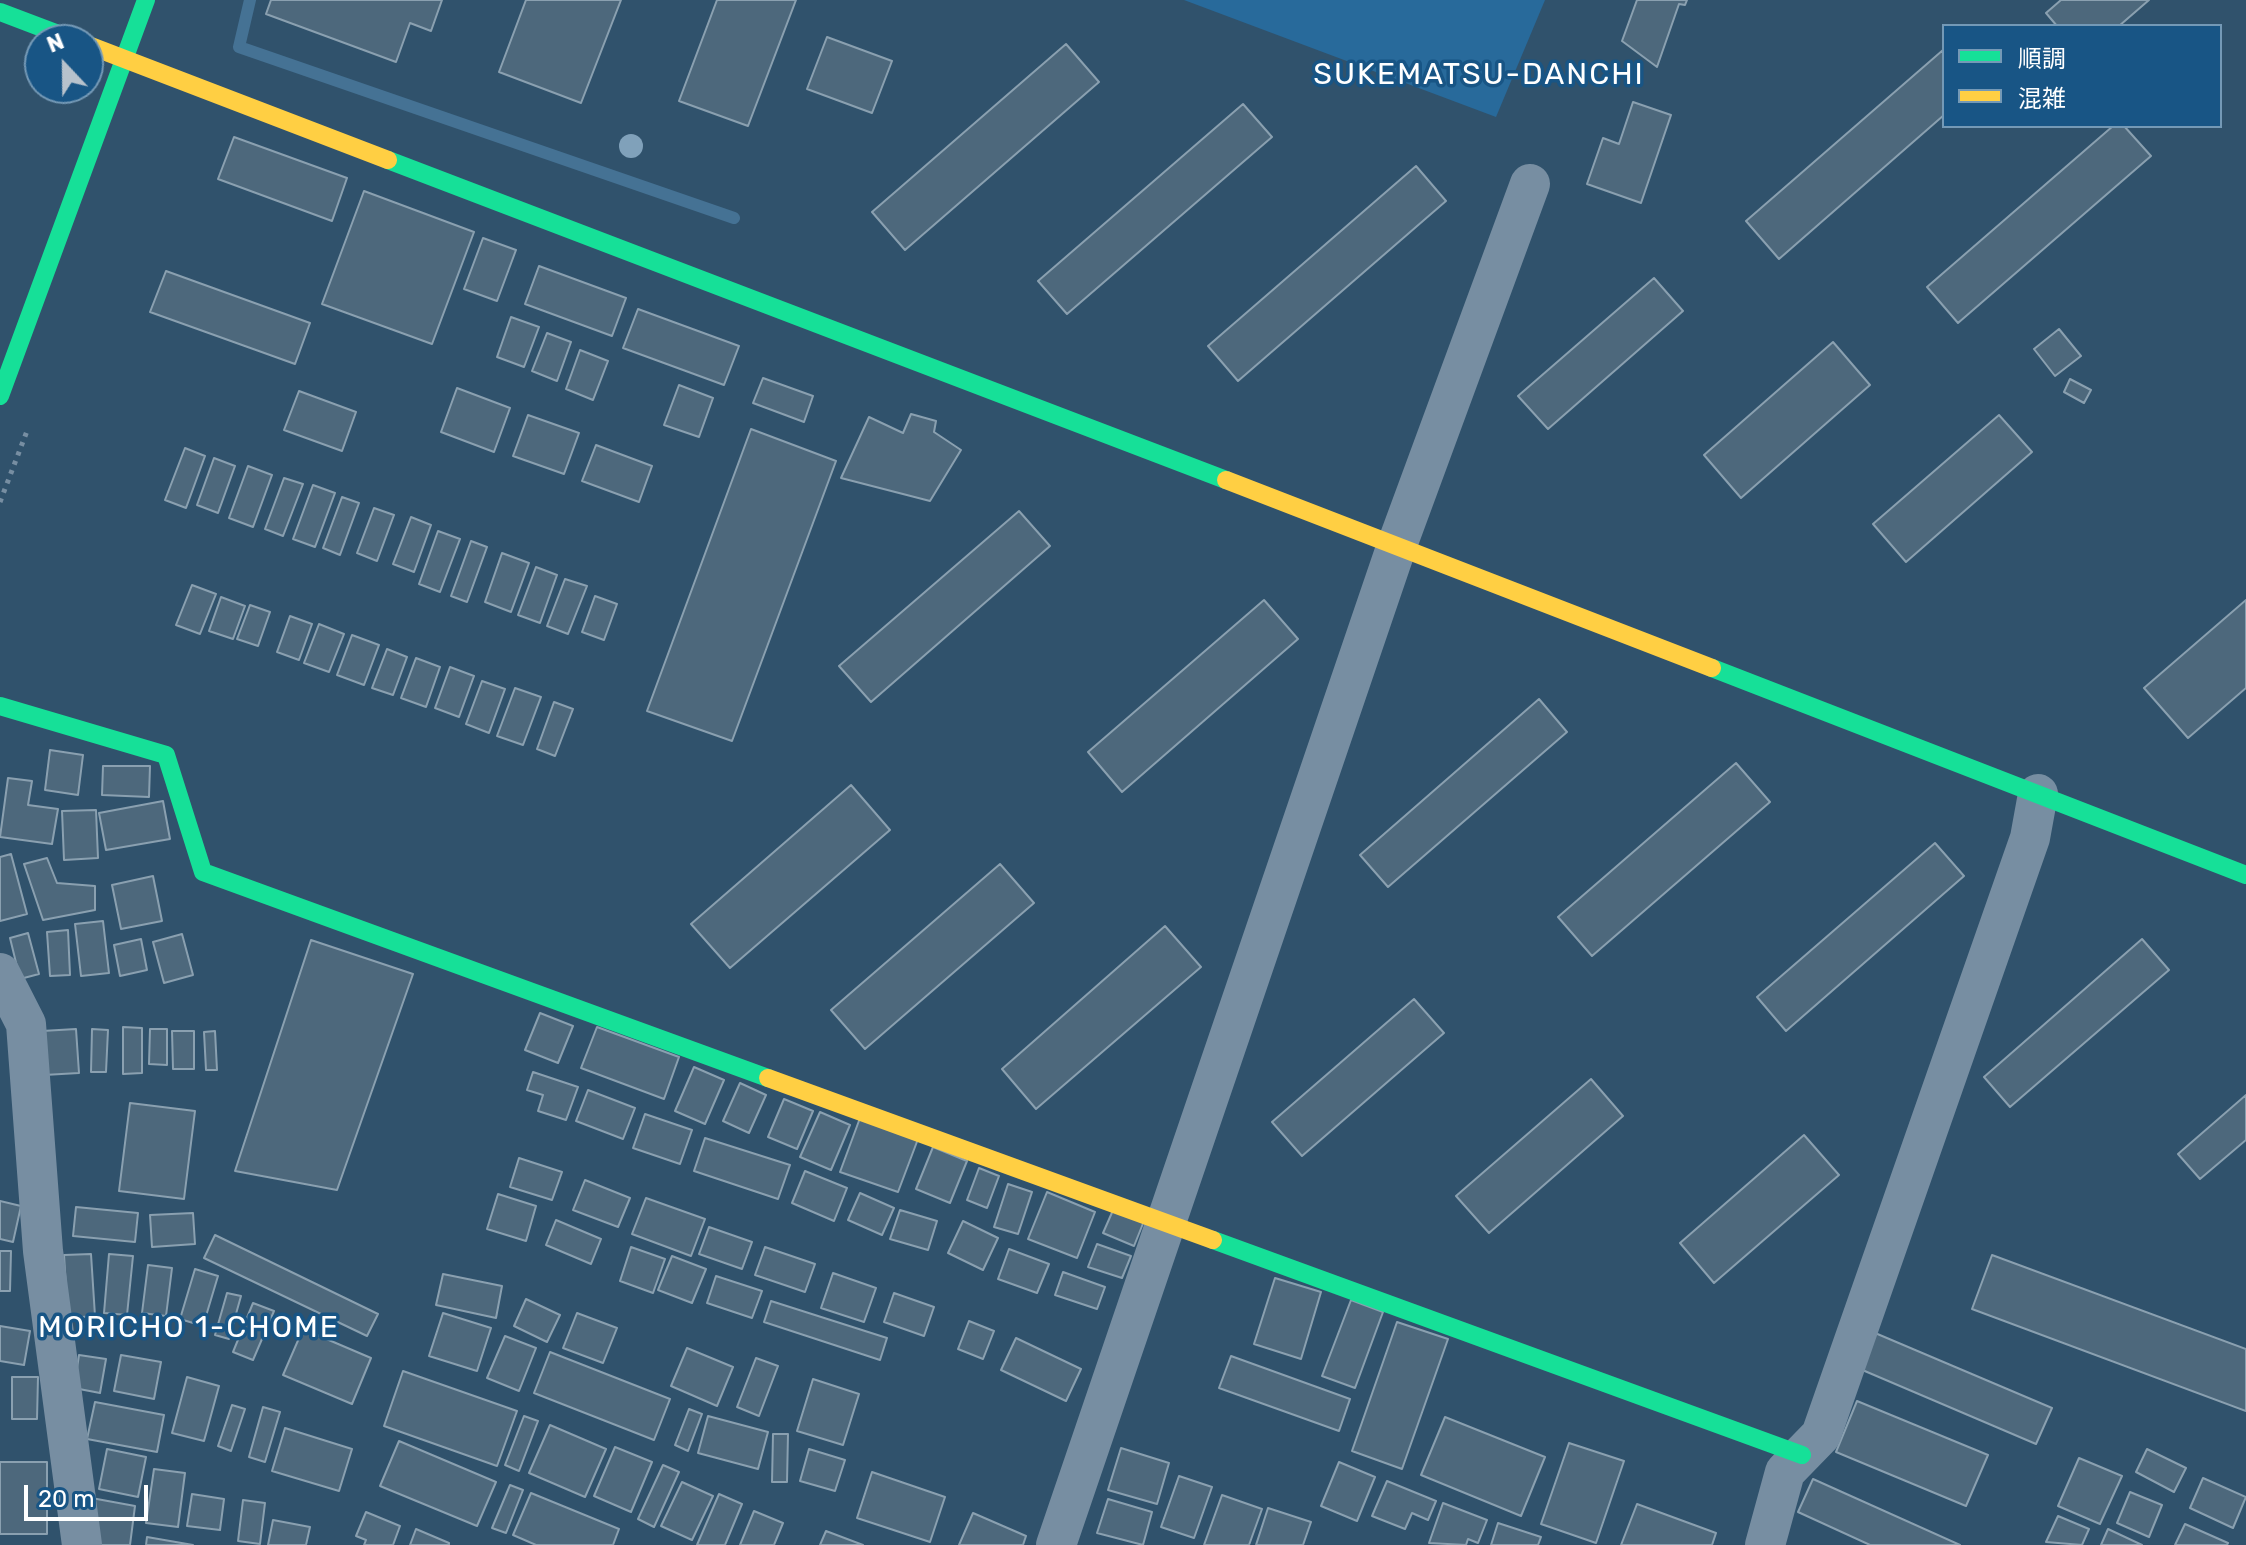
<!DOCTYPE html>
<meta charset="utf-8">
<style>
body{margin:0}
#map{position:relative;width:2246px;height:1545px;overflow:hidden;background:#30526c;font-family:Rubik,"Noto Sans JP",sans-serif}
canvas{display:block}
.legend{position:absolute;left:1942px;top:24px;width:280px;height:104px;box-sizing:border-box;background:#185585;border:2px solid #7499b6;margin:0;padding:10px 14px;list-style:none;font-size:24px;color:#fff}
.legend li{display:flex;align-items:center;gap:16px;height:40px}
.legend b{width:40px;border:2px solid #7499b6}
.north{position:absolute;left:24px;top:24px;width:80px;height:80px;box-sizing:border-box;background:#185585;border:2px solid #7499b6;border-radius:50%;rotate:338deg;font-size:22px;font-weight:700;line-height:32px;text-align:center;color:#fff}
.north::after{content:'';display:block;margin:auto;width:28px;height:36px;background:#b7c2cc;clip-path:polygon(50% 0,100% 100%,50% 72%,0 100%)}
.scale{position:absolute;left:24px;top:1485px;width:124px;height:36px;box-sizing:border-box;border:4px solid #fff;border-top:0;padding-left:10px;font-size:24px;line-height:28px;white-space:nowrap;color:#fff;-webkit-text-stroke:6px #185585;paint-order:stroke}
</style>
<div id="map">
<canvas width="2246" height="1545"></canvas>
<ul class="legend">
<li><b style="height:10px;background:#16e098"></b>順調</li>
<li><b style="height:10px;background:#ffcf43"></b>混雑</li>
</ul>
<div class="north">N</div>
<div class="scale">20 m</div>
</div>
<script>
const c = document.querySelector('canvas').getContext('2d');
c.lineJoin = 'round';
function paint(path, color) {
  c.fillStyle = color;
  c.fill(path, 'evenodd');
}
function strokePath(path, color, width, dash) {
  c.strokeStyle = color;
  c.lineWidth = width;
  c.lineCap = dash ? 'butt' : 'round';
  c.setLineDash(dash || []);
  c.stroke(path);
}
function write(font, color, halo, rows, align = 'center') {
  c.font = font + ' Rubik,sans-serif';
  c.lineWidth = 7;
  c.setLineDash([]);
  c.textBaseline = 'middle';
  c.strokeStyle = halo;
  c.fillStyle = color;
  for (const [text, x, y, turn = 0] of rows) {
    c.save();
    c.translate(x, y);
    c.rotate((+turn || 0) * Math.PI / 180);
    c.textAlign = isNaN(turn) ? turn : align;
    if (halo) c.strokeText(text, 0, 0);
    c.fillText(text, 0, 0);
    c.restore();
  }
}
const green = new Path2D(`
 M 1184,0 L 1545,0 L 1496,117 Z`);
const stream = new Path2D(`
 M 250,0 L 239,47 L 734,218`);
const building = new Path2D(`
 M 271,0 L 442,0 L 431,31 L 410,23 L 396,62 L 266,14 Z
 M 526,0 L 621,0 L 581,103 L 499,72 Z
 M 717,0 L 796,0 L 748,126 L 679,101 Z
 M 1637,0 L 1687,0 L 1685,5 L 1679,4 L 1657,67 L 1622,41 Z
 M 2061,0 L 2149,0 L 2119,26 L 2057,26 L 2046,13 Z
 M 827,37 L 892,61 L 872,113 L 807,89 Z
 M 1066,44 L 1099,82 L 905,250 L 872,212 Z
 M 1943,50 L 1944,115 L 1779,259 L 1746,221 Z
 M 1633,102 L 1671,115 L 1641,203 L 1587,184 L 1603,138 L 1619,144 Z
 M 1243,104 L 1272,137 L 1067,314 L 1038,281 Z
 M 2113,126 L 2124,126 L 2151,156 L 1958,323 L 1927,287 Z
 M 234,137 L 347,178 L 332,221 L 218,179 Z
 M 1416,166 L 1446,201 L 1238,381 L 1208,346 Z
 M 364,191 L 474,232 L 432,344 L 322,304 Z
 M 483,238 L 516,250 L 497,301 L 464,289 Z
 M 539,266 L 626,298 L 612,336 L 525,304 Z
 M 166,271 L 310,323 L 295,364 L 150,312 Z
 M 1654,278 L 1683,311 L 1548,429 L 1518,396 Z
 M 638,309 L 739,346 L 724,385 L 623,348 Z
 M 511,317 L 539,327 L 524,367 L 497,357 Z
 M 2059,329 L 2081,356 L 2055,376 L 2034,349 Z
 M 547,333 L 571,342 L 557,381 L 532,371 Z
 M 1833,342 L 1870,385 L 1741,498 L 1704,455 Z
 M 580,350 L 608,361 L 593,400 L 566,389 Z
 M 763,378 L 813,396 L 804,422 L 753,403 Z
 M 2070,379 L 2091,390 L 2084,403 L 2064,392 Z
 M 679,385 L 713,398 L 699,437 L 664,425 Z
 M 457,388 L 510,408 L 494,452 L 441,432 Z
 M 299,391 L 356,412 L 342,451 L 284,430 Z
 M 911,414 L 936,421 L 934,432 L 961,450 L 930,501 L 841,478 L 869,417 L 903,433 Z
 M 528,415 L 579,433 L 564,474 L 513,456 Z
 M 1999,415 L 2032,452 L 1906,562 L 1873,524 Z
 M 751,429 L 836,461 L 732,741 L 647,711 Z
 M 596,445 L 652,466 L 639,502 L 582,481 Z
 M 185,448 L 205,456 L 186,508 L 165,500 Z
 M 214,458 L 235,466 L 218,513 L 197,505 Z
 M 248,466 L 272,475 L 253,527 L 229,518 Z
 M 284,478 L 303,484 L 283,536 L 265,529 Z
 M 313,485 L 335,493 L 315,547 L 293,539 Z
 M 342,497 L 359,503 L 340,555 L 323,548 Z
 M 374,508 L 394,515 L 377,561 L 357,553 Z
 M 1019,511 L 1050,546 L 871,702 L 839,666 Z
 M 411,517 L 431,525 L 414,572 L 393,564 Z
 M 438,531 L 460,539 L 440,592 L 419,584 Z
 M 471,541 L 487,547 L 467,602 L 451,596 Z
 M 502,553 L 529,563 L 511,612 L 485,602 Z
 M 536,567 L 557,575 L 540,623 L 518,615 Z
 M 565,579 L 587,586 L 568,634 L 547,626 Z
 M 192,585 L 216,594 L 200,634 L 176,625 Z
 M 595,596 L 617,604 L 604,640 L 582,632 Z
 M 221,597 L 245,606 L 233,639 L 209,631 Z
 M 1264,600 L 1298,639 L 1122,792 L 1088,752 Z
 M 2246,600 L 2246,688 L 2188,738 L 2144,688 Z
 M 250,605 L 270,612 L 258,646 L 237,639 Z
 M 290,616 L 312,624 L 299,660 L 277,652 Z
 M 319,624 L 344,634 L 329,672 L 304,663 Z
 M 352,635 L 379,645 L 364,685 L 337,675 Z
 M 387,649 L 407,657 L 393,695 L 372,688 Z
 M 416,658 L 440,667 L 426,707 L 401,698 Z
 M 450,667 L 474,676 L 459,717 L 435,708 Z
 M 482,681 L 505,689 L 489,733 L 466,724 Z
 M 515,688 L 541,697 L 523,745 L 497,736 Z
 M 1539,699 L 1567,732 L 1388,887 L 1360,855 Z
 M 554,702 L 573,709 L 555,756 L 537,749 Z
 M 50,750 L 83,755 L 78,795 L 45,790 Z
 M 1736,763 L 1770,802 L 1592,956 L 1558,917 Z
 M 103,766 L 150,766 L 149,797 L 102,795 Z
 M 8,778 L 32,781 L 28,805 L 58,809 L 52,844 L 0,837 Z
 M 851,785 L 890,830 L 730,968 L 691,924 Z
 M 163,801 L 170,839 L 106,850 L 99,813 Z
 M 96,810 L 98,858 L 64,860 L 62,811 Z
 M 1935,843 L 1964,876 L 1786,1031 L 1757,997 Z
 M 11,854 L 27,914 L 0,921 L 0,857 Z
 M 47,858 L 57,883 L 95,886 L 95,910 L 43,920 L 24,864 Z
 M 1000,864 L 1034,903 L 865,1049 L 831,1010 Z
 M 153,876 L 162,921 L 121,929 L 112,885 Z
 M 103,921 L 109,973 L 81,976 L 75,924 Z
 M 1165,926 L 1201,967 L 1036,1109 L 1002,1069 Z
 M 68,930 L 70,975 L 50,976 L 47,932 Z
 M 28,933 L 39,974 L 20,979 L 10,938 Z
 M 182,934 L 193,975 L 164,983 L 153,942 Z
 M 141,939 L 147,970 L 120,976 L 114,945 Z
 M 2142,939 L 2169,970 L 2010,1107 L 1984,1077 Z
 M 311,940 L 413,974 L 337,1190 L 235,1171 Z
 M 1414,999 L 1444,1033 L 1302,1156 L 1272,1122 Z
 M 540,1013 L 573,1026 L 558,1063 L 525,1050 Z
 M 123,1027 L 142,1028 L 142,1073 L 123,1074 Z
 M 597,1027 L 679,1057 L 664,1099 L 581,1068 Z
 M 76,1029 L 79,1073 L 44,1075 L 42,1031 Z
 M 92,1029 L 108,1030 L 106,1072 L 91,1072 Z
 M 150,1029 L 167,1029 L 167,1065 L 149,1064 Z
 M 172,1031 L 194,1031 L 194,1069 L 173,1069 Z
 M 215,1031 L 217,1070 L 206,1070 L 204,1032 Z
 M 694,1067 L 724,1080 L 705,1124 L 675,1111 Z
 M 533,1072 L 578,1087 L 566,1120 L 538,1111 L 543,1095 L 527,1090 Z
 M 1591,1079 L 1623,1116 L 1489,1233 L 1456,1196 Z
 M 740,1083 L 766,1095 L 749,1133 L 723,1121 Z
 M 588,1090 L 635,1108 L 623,1139 L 576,1121 Z
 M 2246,1095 L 2246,1140 L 2200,1179 L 2178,1154 Z
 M 784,1099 L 813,1111 L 797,1149 L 768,1137 Z
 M 130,1103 L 195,1111 L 184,1199 L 119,1191 Z
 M 820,1112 L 850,1125 L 831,1170 L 800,1157 Z
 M 645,1114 L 692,1130 L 680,1164 L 633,1148 Z
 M 860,1118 L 918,1139 L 898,1192 L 840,1172 Z
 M 1804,1135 L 1839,1175 L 1714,1283 L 1680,1243 Z
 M 705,1138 L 790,1165 L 778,1199 L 694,1171 Z
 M 933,1147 L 967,1161 L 950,1203 L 916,1189 Z
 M 519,1158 L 562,1172 L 552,1200 L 510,1187 Z
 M 979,1168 L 999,1176 L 987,1208 L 967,1200 Z
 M 805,1171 L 847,1188 L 834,1221 L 792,1203 Z
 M 585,1180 L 630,1198 L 618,1227 L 573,1210 Z
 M 1008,1184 L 1032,1192 L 1018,1234 L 994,1227 Z
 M 1047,1192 L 1095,1212 L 1077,1258 L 1028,1239 Z
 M 860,1193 L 894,1208 L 882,1235 L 848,1220 Z
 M 498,1194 L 536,1206 L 526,1241 L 487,1229 Z
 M 646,1198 L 705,1219 L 691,1256 L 632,1234 Z
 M 0,1201 L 21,1206 L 13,1242 L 0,1239 Z
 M 76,1207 L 138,1213 L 135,1242 L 73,1236 Z
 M 1114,1208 L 1144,1221 L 1134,1246 L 1103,1233 Z
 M 900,1210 L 937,1221 L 928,1250 L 890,1239 Z
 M 193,1213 L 195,1244 L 152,1247 L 150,1215 Z
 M 556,1220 L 601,1239 L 591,1264 L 546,1245 Z
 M 963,1221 L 998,1238 L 983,1270 L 948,1253 Z
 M 709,1227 L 752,1242 L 742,1269 L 699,1254 Z
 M 215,1235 L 378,1314 L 367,1336 L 204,1258 Z
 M 1097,1244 L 1131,1256 L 1122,1278 L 1088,1267 Z
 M 631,1247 L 665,1259 L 653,1293 L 620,1281 Z
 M 765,1247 L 815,1264 L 805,1292 L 755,1275 Z
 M 1009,1249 L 1049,1264 L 1037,1293 L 998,1279 Z
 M 0,1251 L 11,1251 L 10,1291 L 0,1291 Z
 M 91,1254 L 95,1316 L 68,1318 L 64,1255 Z
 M 109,1254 L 133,1256 L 127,1315 L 104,1313 Z
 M 1992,1255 L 2246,1349 L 2246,1411 L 1972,1309 Z
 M 672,1256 L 706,1269 L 692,1303 L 658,1290 Z
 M 148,1265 L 172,1268 L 166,1316 L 142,1313 Z
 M 195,1269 L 218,1276 L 203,1326 L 180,1319 Z
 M 1063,1272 L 1105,1287 L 1097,1309 L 1055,1295 Z
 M 833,1273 L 876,1288 L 864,1322 L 821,1308 Z
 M 443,1274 L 502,1286 L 496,1318 L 436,1305 Z
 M 716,1276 L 762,1291 L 752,1318 L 707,1303 Z
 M 1275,1278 L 1321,1292 L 1301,1359 L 1254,1344 Z
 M 227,1293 L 241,1296 L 229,1339 L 215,1335 Z
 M 894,1293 L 934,1307 L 924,1336 L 884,1322 Z
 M 526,1299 L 560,1315 L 547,1342 L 514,1326 Z
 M 1351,1300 L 1383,1312 L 1355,1388 L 1322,1376 Z
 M 771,1301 L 887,1338 L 880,1360 L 764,1322 Z
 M 253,1303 L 274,1311 L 253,1360 L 233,1352 Z
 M 443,1313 L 491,1328 L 477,1371 L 429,1356 Z
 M 577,1313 L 617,1328 L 603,1363 L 563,1348 Z
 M 969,1321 L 994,1331 L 983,1359 L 958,1349 Z
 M 1397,1322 L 1448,1339 L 1402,1469 L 1352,1451 Z
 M 0,1326 L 30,1331 L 24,1365 L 0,1361 Z
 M 303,1329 L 371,1358 L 352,1404 L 283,1375 Z
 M 1868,1330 L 2052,1408 L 2036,1444 L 1853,1366 Z
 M 505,1336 L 536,1348 L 519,1391 L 487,1378 Z
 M 1016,1338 L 1081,1369 L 1066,1401 L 1001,1370 Z
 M 687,1348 L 733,1367 L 717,1406 L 671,1386 Z
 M 550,1352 L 670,1399 L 654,1440 L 534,1393 Z
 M 79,1355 L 106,1359 L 100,1393 L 74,1388 Z
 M 121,1355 L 161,1362 L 154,1399 L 114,1391 Z
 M 1231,1356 L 1350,1399 L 1339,1431 L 1219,1388 Z
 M 756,1358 L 778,1366 L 759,1416 L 737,1407 Z
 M 403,1371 L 517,1411 L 497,1466 L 384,1426 Z
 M 12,1377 L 38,1377 L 37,1419 L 12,1419 Z
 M 187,1377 L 219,1386 L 204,1441 L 172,1433 Z
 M 813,1379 L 859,1394 L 843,1445 L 797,1431 Z
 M 1857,1401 L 1988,1455 L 1966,1506 L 1836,1452 Z
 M 95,1402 L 164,1415 L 157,1452 L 87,1439 Z
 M 232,1405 L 245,1409 L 231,1451 L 218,1446 Z
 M 263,1407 L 280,1412 L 265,1462 L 249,1457 Z
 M 689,1409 L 702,1414 L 688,1451 L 675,1445 Z
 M 524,1416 L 538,1421 L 519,1471 L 505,1465 Z
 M 708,1416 L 768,1432 L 758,1469 L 698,1453 Z
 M 1445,1417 L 1545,1457 L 1521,1516 L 1421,1475 Z
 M 550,1425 L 606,1449 L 585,1497 L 529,1473 Z
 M 285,1428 L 352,1449 L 339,1491 L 272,1471 Z
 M 773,1434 L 788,1434 L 787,1482 L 772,1482 Z
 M 399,1441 L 496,1482 L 477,1526 L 380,1486 Z
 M 1569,1443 L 1624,1461 L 1596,1543 L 1541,1524 Z
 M 615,1447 L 652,1462 L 631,1512 L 594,1496 Z
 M 1121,1448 L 1169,1463 L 1157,1504 L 1108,1490 Z
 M 107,1449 L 146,1457 L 138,1497 L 99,1489 Z
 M 809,1449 L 845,1460 L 835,1491 L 800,1481 Z
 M 2147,1449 L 2186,1468 L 2174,1492 L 2136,1472 Z
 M 2079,1458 L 2122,1476 L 2100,1524 L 2058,1506 Z
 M 0,1462 L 47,1462 L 47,1534 L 0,1534 Z
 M 1339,1462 L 1375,1477 L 1357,1521 L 1321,1506 Z
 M 663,1465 L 679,1472 L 654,1527 L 638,1519 Z
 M 154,1469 L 185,1473 L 178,1527 L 146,1523 Z
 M 872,1472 L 945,1497 L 930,1542 L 857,1518 Z
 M 1179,1476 L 1212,1487 L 1194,1538 L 1161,1527 Z
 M 2203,1478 L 2246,1497 L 2233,1528 L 2190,1508 Z
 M 1813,1479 L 1960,1545 L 1870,1545 L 1798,1512 Z
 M 1387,1481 L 1436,1501 L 1428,1520 L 1412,1513 L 1405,1529 L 1372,1516 Z
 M 682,1482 L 713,1496 L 692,1540 L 661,1526 Z
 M 510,1485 L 523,1490 L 506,1533 L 492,1528 Z
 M 2130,1492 L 2162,1505 L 2149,1537 L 2117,1523 Z
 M 531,1493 L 619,1529 L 613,1545 L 536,1545 L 513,1535 Z
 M 192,1494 L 224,1499 L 220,1530 L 187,1526 Z
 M 719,1494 L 742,1504 L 725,1545 L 697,1545 Z
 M 1222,1495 L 1262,1509 L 1249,1545 L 1204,1545 Z
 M 86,1497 L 135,1506 L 130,1545 L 92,1545 Z
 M 1108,1499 L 1152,1512 L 1143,1545 L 1097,1533 Z
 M 243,1500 L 265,1503 L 260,1544 L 238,1541 Z
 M 1443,1503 L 1487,1520 L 1478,1543 L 1468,1539 L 1466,1545 L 1429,1543 Z
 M 1637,1504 L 1716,1533 L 1712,1545 L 1621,1545 Z
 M 1268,1508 L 1311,1522 L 1303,1545 L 1256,1545 Z
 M 754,1511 L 783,1523 L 774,1545 L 740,1545 Z
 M 366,1512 L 400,1526 L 393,1545 L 364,1545 L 366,1540 L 356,1536 Z
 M 973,1513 L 1026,1536 L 1023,1545 L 959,1545 Z
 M 2058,1516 L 2089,1529 L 2082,1545 L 2046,1542 Z
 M 273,1520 L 310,1527 L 306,1545 L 268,1545 Z
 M 1498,1523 L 1541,1537 L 1538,1545 L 1491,1545 Z
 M 2185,1524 L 2228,1543 L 2227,1545 L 2175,1545 Z
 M 416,1529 L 449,1543 L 449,1545 L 410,1545 Z
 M 2108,1529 L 2142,1545 L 2101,1545 Z
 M 826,1531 L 863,1545 L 820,1545 Z
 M 147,1537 L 193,1545 L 146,1545 Z`);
const path = new Path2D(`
 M 0,502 L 27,431`);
const street = new Path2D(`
 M 0,973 L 26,1024 L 43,1251 L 82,1545
 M 1056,1545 L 1397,545 L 1530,184
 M 1765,1545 L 1785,1472 L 1821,1435 L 2030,838 L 2038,794`);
const fast = new Path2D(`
 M 0,12 L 74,40
 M 388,160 L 1226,480
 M 0,396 L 146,0
 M 1712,668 L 2246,875
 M 0,706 L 166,755 L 203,872 L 768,1078
 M 1213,1240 L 1802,1455`);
const slow = new Path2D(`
 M 88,45 L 388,160
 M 1226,480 L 1712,668
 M 768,1078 L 1213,1240`);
const trees = [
 [631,146]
];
const neighbourhoodNames = [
 ["SUKEMATSU-DANCHI",1479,75],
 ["MORICHO 1-CHOME",189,1328]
];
paint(green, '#286a9b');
strokePath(stream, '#457294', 12);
paint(building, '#4d687c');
strokePath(building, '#8aa0b0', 2);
strokePath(path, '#778ea2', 5, [4, 6]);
strokePath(street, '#778ea2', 40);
strokePath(fast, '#16e098', 18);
strokePath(slow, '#ffcf43', 18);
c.fillStyle = '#80a1ba';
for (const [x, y] of trees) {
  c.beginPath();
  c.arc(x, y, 12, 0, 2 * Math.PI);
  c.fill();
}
c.letterSpacing = '2px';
write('30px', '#fff', '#185585', neighbourhoodNames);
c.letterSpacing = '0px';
</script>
